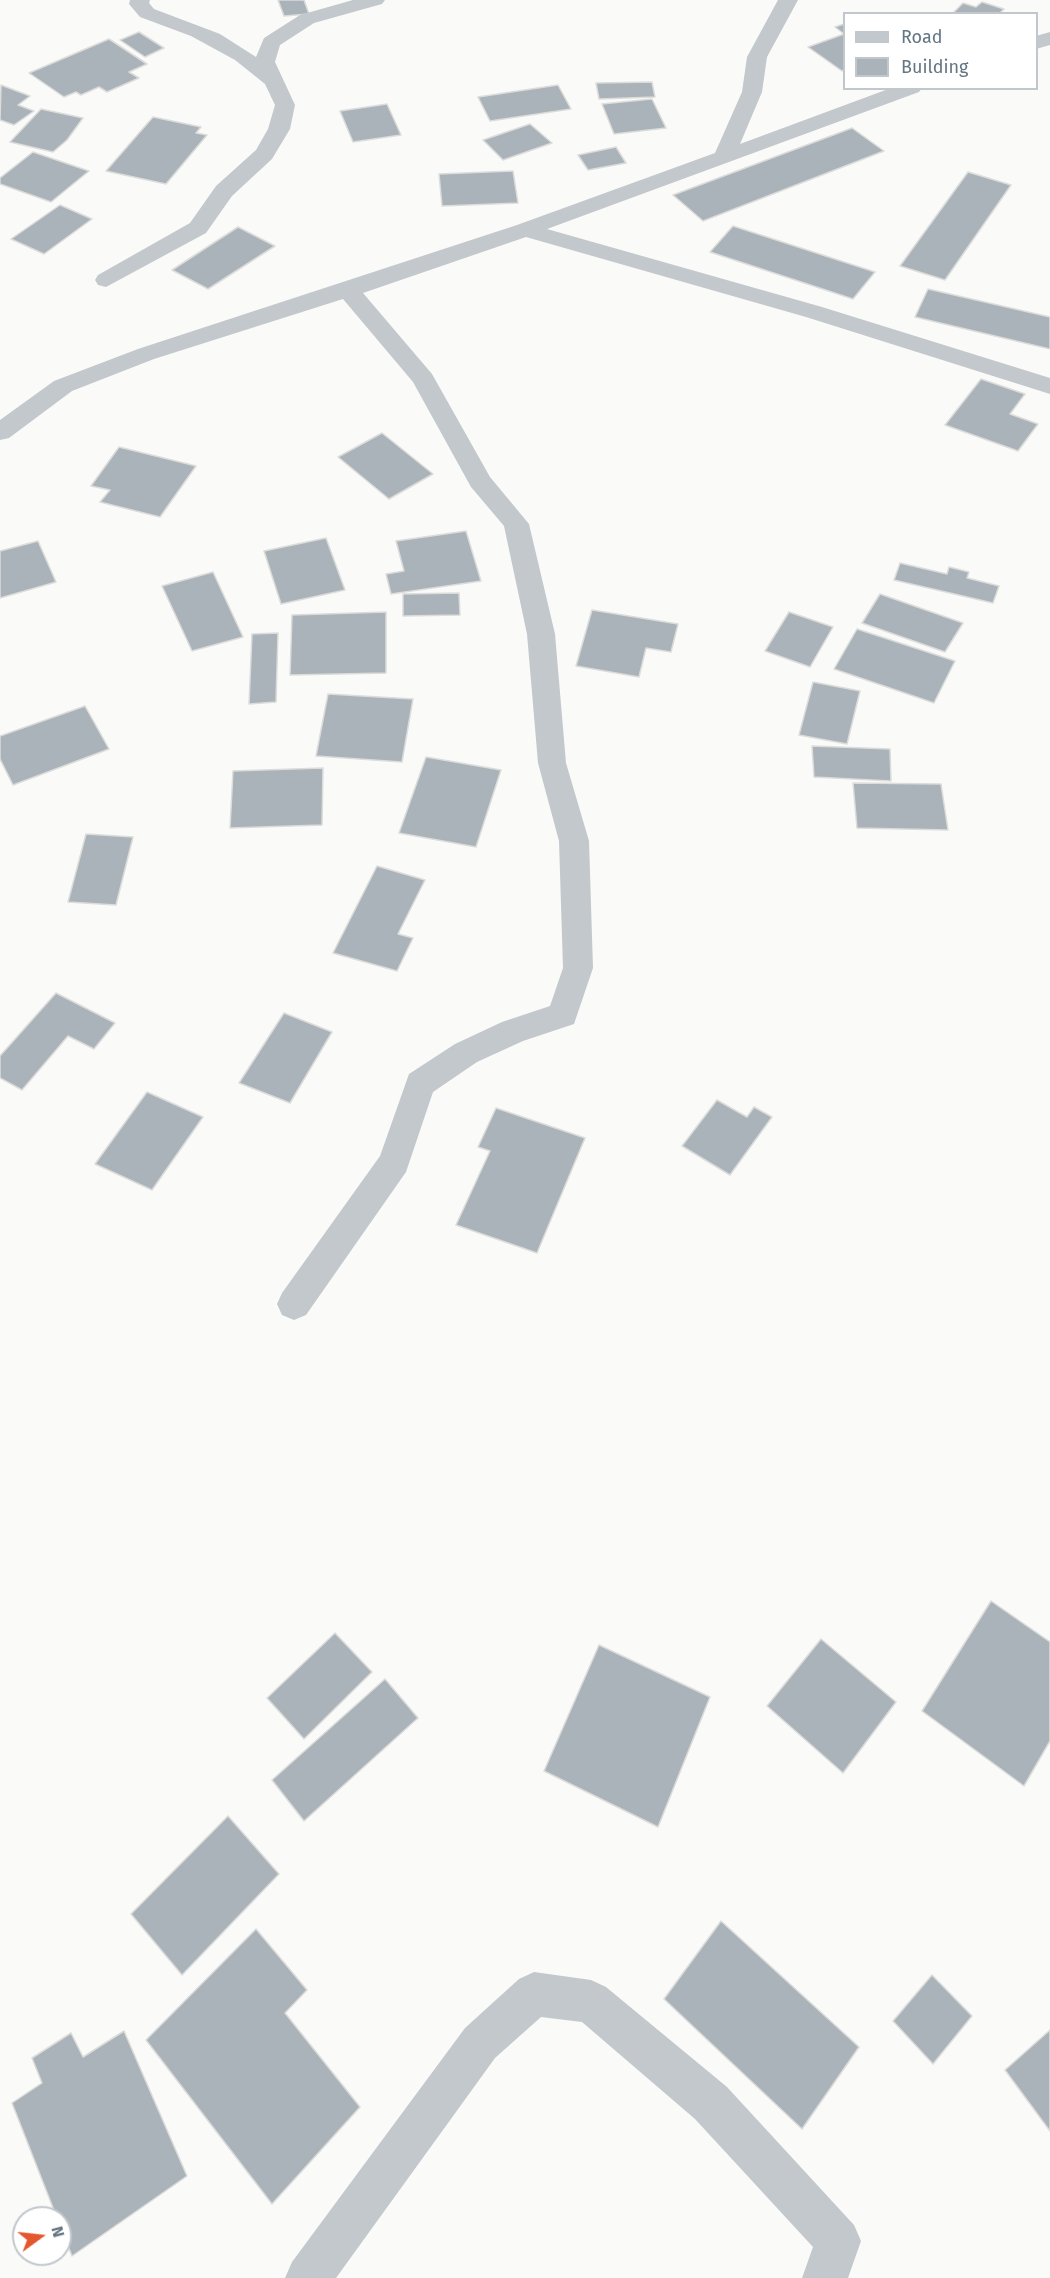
<!DOCTYPE html>
<style>
body{margin:0}
#map{position:relative;width:1050px;height:2278px;overflow:hidden;background:#fafaf8;font-family:"Fira Sans",sans-serif}
canvas{display:block}
.legend{position:absolute;left:843px;top:12px;width:195px;height:78px;box-sizing:border-box;background:#fff;border:2px solid #c1c8cd;margin:0;padding:8px 10px;list-style:none;font-size:18px;color:#657683}
.legend li{display:flex;align-items:center;gap:12px;height:30px}
.legend b{width:30px;border:2px solid #c1c8cd}
.north{position:absolute;left:12px;top:2206px;width:60px;height:60px;box-sizing:border-box;background:#fff;border:2px solid #c1c8cd;border-radius:50%;rotate:75deg;font-size:16px;font-weight:700;line-height:24px;text-align:center;color:#657683}
.north::after{content:'';display:block;margin:auto;width:21px;height:27px;background:#e4572e;clip-path:polygon(50% 0,100% 100%,50% 72%,0 100%)}
</style>
<div id="map">
<canvas width="1050" height="2278"></canvas>
<ul class="legend">
<li><b style="height:8px;background:#c3c8cc"></b>Road</li>
<li><b style="height:16px;background:#aab3b9"></b>Building</li>
</ul>
<div class="north">N</div>
</div>
<script>
const c = document.querySelector('canvas').getContext('2d');
c.lineJoin = 'round';
function paint(path, color) {
  c.fillStyle = color;
  c.fill(path, 'evenodd');
}
function strokePath(path, color, width, dash) {
  c.strokeStyle = color;
  c.lineWidth = width;
  c.lineCap = dash ? 'butt' : 'round';
  c.setLineDash(dash || []);
  c.stroke(path);
}
const building = new Path2D(`
 M 278,0 L 304,0 L 309,14 L 284,16 Z
 M 982,2 L 1004,9 L 999,14 L 952,14 L 963,3 L 976,7 Z
 M 844,24 L 844,70 L 842,71 L 808,47 L 844,34 L 835,27 Z
 M 139,32 L 164,48 L 145,57 L 120,40 Z
 M 109,39 L 147,64 L 129,72 L 139,78 L 107,92 L 99,87 L 81,95 L 76,92 L 64,97 L 29,73 Z
 M 652,82 L 655,97 L 599,99 L 596,83 Z
 M 1,85 L 30,96 L 18,105 L 34,111 L 14,125 L 0,120 Z
 M 558,85 L 571,109 L 490,121 L 478,97 Z
 M 652,99 L 666,128 L 614,134 L 602,104 Z
 M 387,104 L 401,135 L 353,142 L 340,111 Z
 M 41,109 L 83,118 L 67,140 L 53,152 L 10,142 Z
 M 153,117 L 201,127 L 196,133 L 207,135 L 166,184 L 106,171 Z
 M 530,124 L 552,143 L 503,160 L 483,140 Z
 M 852,128 L 884,151 L 703,221 L 673,195 Z
 M 616,147 L 626,163 L 588,170 L 578,155 Z
 M 33,152 L 89,171 L 51,202 L 0,184 L 0,178 Z
 M 513,171 L 518,203 L 442,206 L 439,174 Z
 M 968,172 L 1011,185 L 945,280 L 900,266 Z
 M 60,205 L 92,219 L 44,254 L 11,239 Z
 M 733,226 L 875,272 L 853,299 L 710,252 Z
 M 238,227 L 275,246 L 208,289 L 172,270 Z
 M 928,289 L 1050,317 L 1050,349 L 915,317 Z
 M 981,379 L 1025,394 L 1010,414 L 1038,424 L 1018,451 L 945,425 Z
 M 382,433 L 433,474 L 389,499 L 338,457 Z
 M 119,447 L 196,466 L 160,517 L 100,502 L 110,490 L 91,486 Z
 M 466,531 L 481,581 L 391,594 L 386,574 L 404,571 L 396,541 Z
 M 326,538 L 345,590 L 281,604 L 264,551 Z
 M 38,541 L 56,582 L 0,598 L 0,551 Z
 M 900,563 L 947,574 L 949,567 L 969,572 L 967,578 L 999,586 L 993,603 L 894,580 Z
 M 213,572 L 243,637 L 192,651 L 162,586 Z
 M 459,593 L 460,615 L 403,616 L 403,594 Z
 M 880,594 L 963,623 L 945,652 L 862,623 Z
 M 592,610 L 678,624 L 671,652 L 646,648 L 639,677 L 576,666 Z
 M 386,612 L 386,673 L 290,675 L 292,615 Z
 M 789,612 L 833,627 L 810,667 L 765,651 Z
 M 857,629 L 955,661 L 934,703 L 834,669 Z
 M 278,633 L 276,702 L 249,704 L 252,634 Z
 M 813,682 L 860,691 L 847,744 L 799,735 Z
 M 328,694 L 413,699 L 402,762 L 316,756 Z
 M 85,706 L 109,749 L 13,785 L 0,759 L 0,736 Z
 M 812,746 L 890,749 L 891,781 L 814,777 Z
 M 426,757 L 501,770 L 476,847 L 399,833 Z
 M 323,768 L 322,825 L 230,828 L 233,771 Z
 M 853,783 L 941,784 L 948,830 L 857,828 Z
 M 86,834 L 133,837 L 116,905 L 68,902 Z
 M 377,866 L 425,880 L 398,934 L 413,938 L 397,971 L 333,953 Z
 M 56,993 L 115,1023 L 94,1049 L 68,1036 L 22,1090 L 0,1078 L 0,1056 Z
 M 284,1013 L 332,1032 L 290,1103 L 239,1083 Z
 M 147,1092 L 203,1117 L 152,1190 L 95,1164 Z
 M 717,1100 L 747,1117 L 754,1107 L 772,1117 L 730,1175 L 682,1146 Z
 M 496,1108 L 585,1138 L 537,1253 L 456,1225 L 490,1151 L 478,1147 Z
 M 991,1601 L 1050,1642 L 1050,1741 L 1024,1786 L 922,1711 Z
 M 335,1633 L 372,1672 L 304,1739 L 267,1698 Z
 M 821,1639 L 896,1702 L 843,1773 L 767,1706 Z
 M 599,1645 L 710,1697 L 658,1827 L 544,1771 Z
 M 385,1679 L 418,1718 L 304,1821 L 272,1780 Z
 M 228,1816 L 279,1874 L 182,1975 L 131,1914 Z
 M 721,1921 L 859,2047 L 802,2129 L 664,1999 Z
 M 256,1929 L 307,1990 L 285,2013 L 360,2107 L 272,2204 L 146,2040 Z
 M 932,1975 L 972,2016 L 933,2064 L 893,2021 Z
 M 1050,2030 L 1050,2131 L 1005,2070 Z
 M 124,2031 L 187,2176 L 72,2256 L 60,2226 L 60,2218 L 57,2218 L 12,2103 L 42,2083 L 32,2058 L 71,2033 L 83,2057 Z`);
const minor = new Path2D(`
 M 130,0 L 150,0 L 149,3 L 154,9 L 220,34 L 256,57 L 264,38 L 300,15 L 353,0 L 385,0 L 382,4 L 314,23 L 280,45 L 275,62 L 295,105 L 290,129 L 272,159 L 232,196 L 206,233 L 106,287 L 98,285 L 95,280 L 98,275 L 190,223 L 216,186 L 256,150 L 268,129 L 275,105 L 265,84 L 235,60 L 191,36 L 140,17 L 129,4 Z
 M 778,0 L 798,0 L 767,57 L 762,92 L 740,144 L 891,88 L 922,88 L 919,92 L 547,229 L 822,307 L 1050,378 L 1050,394 L 806,317 L 526,237 L 363,293 L 432,374 L 490,477 L 529,524 L 555,634 L 566,763 L 589,841 L 593,968 L 574,1024 L 523,1041 L 477,1062 L 433,1092 L 406,1172 L 306,1315 L 294,1320 L 282,1315 L 277,1304 L 282,1293 L 380,1156 L 409,1074 L 455,1044 L 502,1022 L 550,1006 L 563,968 L 559,841 L 538,763 L 527,634 L 504,526 L 471,487 L 413,382 L 343,299 L 154,359 L 72,391 L 9,438 L 0,440 L 0,420 L 54,381 L 138,349 L 517,225 L 715,153 L 742,92 L 747,57 Z
 M 1050,32 L 1050,45 L 1036,49 L 1036,36 Z
 M 534,1972 L 591,1980 L 606,1987 L 727,2087 L 854,2225 L 861,2241 L 848,2278 L 802,2278 L 813,2247 L 695,2119 L 582,2022 L 541,2017 L 495,2058 L 336,2278 L 285,2278 L 292,2262 L 465,2028 L 519,1979 Z`);
paint(building, '#aab3b9');
strokePath(building, '#dcdcda', 1.5);
paint(minor, '#c3c8cc');
</script>
